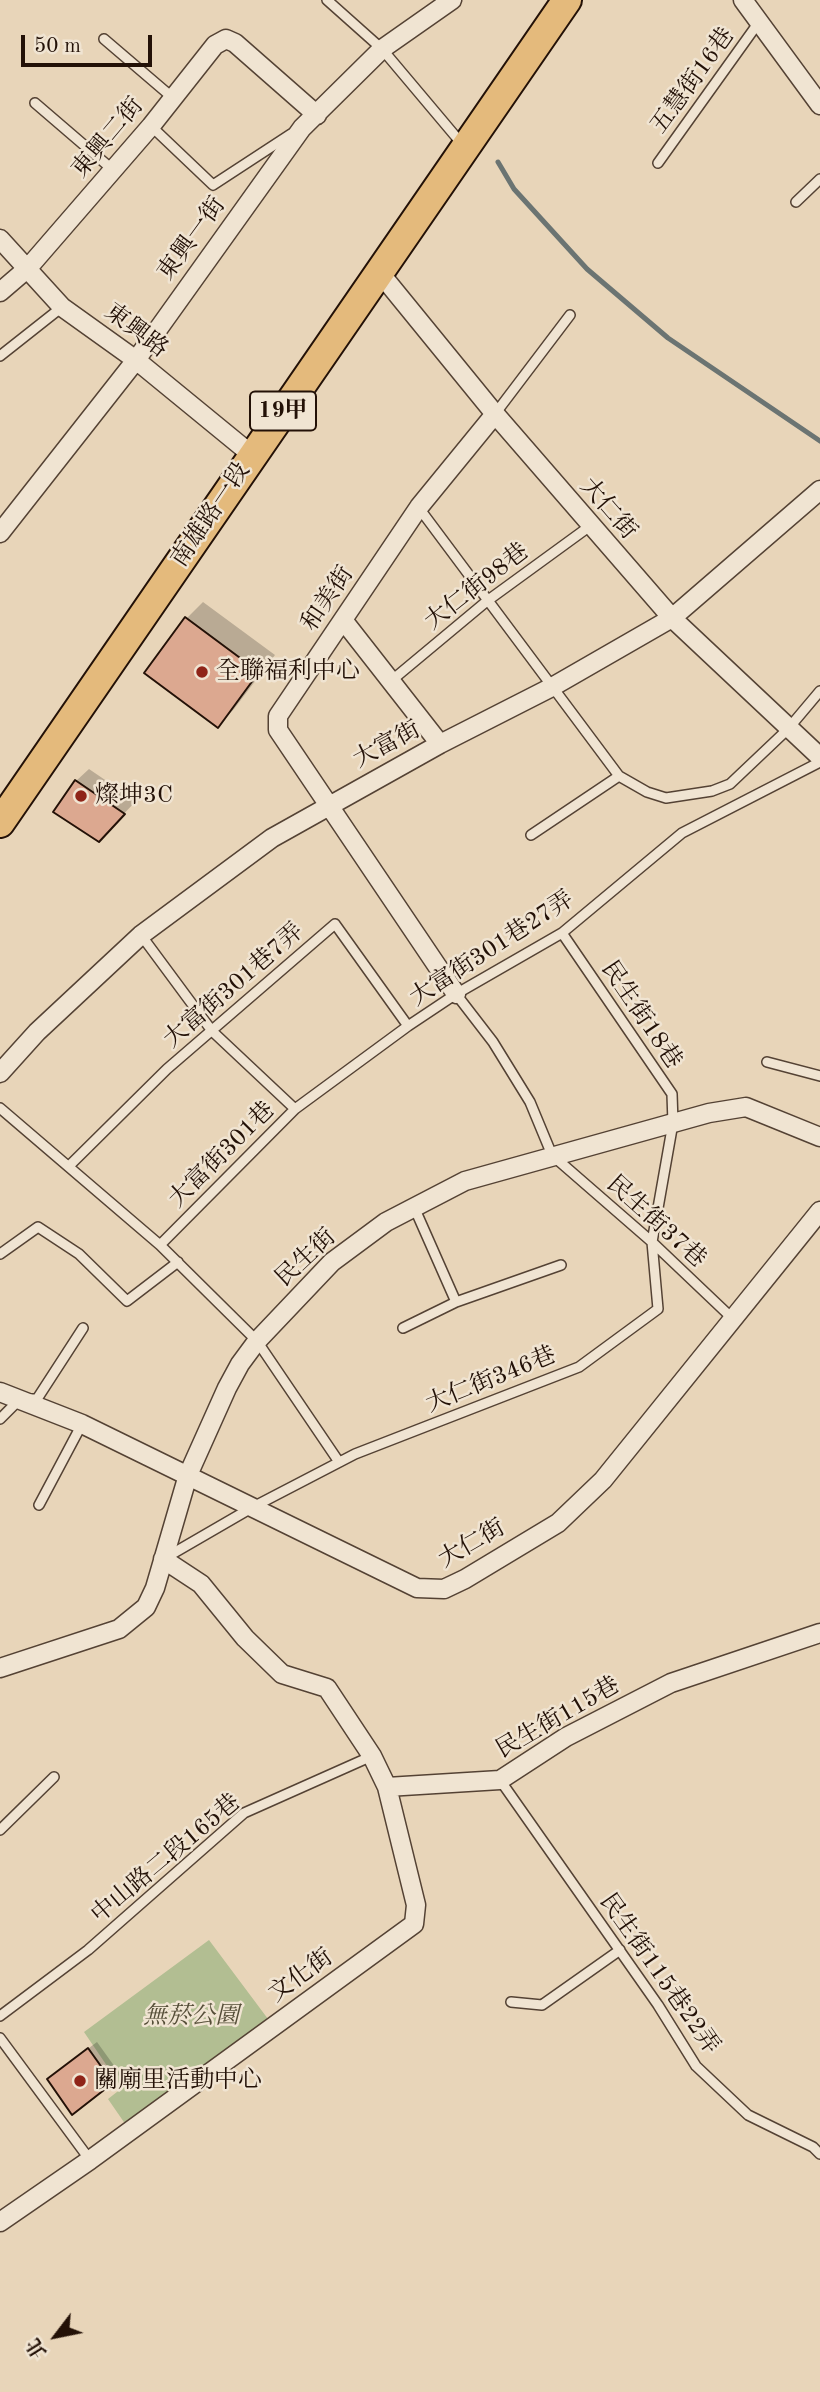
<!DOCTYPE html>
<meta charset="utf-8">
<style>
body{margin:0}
#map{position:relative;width:820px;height:2392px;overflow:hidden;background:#e8d5b9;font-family:"Old Standard TT","Noto Serif TC",serif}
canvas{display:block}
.north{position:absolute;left:21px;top:2301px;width:70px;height:70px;-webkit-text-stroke:5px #f0e4d2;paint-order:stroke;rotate:238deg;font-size:19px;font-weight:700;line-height:28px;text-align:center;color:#231107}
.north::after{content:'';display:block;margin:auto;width:24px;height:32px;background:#231107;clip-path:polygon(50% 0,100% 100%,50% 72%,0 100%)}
.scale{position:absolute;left:21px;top:35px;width:131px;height:32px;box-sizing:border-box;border:4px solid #231107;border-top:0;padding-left:9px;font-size:21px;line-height:24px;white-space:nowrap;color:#231107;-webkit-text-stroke:5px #f0e4d2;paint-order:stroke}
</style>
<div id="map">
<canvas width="820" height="2392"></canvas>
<div class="north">北</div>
<div class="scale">50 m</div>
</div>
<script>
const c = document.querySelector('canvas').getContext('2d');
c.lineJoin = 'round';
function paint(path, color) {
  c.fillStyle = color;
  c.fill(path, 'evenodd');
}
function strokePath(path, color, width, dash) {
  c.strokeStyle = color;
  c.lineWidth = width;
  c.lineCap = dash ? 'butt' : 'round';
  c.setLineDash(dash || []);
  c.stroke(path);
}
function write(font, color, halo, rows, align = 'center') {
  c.font = font + ' "Old Standard TT","Noto Serif TC",serif';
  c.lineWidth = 5;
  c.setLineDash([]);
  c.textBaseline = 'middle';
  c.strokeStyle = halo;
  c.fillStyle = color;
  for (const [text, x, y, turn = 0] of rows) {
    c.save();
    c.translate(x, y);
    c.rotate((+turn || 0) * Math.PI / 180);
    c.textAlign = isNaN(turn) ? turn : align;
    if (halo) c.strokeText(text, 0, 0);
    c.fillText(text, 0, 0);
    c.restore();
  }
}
const green = new Path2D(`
 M 209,1940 L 271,2023 L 128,2128 L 108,2099 L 122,2088 L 84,2032 Z`);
const shadow = new Path2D(`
 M 203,602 L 275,655 L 234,709 L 218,726 L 146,672 L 187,618 Z
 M 89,769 L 136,801 L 99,840 L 76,781 Z
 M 97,2042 L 120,2074 L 112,2082 L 58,2071 Z`);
const stream = new Path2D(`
 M 498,162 L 514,189 L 587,269 L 668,338 L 820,441`);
const building = new Path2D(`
 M 185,617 L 259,672 L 218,728 L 144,673 Z
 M 75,780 L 125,814 L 99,842 L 53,812 Z
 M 88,2048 L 113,2083 L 72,2115 L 47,2079 Z`);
const lane = new Path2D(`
 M 327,0 L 382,49 L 462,144
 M 104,39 L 173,98
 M 35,103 L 113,170
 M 151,126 L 213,185 L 291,134
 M 658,163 L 759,22
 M 796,202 L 820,179
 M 0,356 L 62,307
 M 495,414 L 570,315
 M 419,508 L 619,776 L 647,792 L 666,798 L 712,791 L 730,784 L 788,729 L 820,691
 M 391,681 L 487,601 L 590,526
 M 531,835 L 619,776
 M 141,935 L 212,1031 L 295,1109 L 160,1245
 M 456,994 L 493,1042 L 530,1102 L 552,1155 L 652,1242 L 733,1319
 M 767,1062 L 820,1076
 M 0,1108 L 160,1245 L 257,1341 L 339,1462
 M 295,1109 L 408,1026 L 456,994 L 562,933 L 682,833 L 820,762
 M 69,1166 L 167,1069 L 335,924 L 408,1026
 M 414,1207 L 456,1302 L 561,1265
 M 0,1254 L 38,1227 L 79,1254 L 127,1301 L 178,1262
 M 403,1328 L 456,1302
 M 0,1419 L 20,1399 L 37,1399 L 83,1328
 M 39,1505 L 82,1424
 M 165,1558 L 253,1507 L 355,1454 L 579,1367 L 658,1309 L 652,1242 L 673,1123 L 672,1094 L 562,933
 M 500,1780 L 658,2005 L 696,2066 L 748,2115 L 813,2147 L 820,2154
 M 0,1830 L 54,1777
 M 511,2002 L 542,2005 L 620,1950
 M 0,2016 L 88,1950 L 244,1813 L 372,1756
 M 0,2038 L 90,2160`);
const street = new Path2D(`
 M 743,0 L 820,105
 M 0,239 L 62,307 L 136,360 L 252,455
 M 380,273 L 495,414 L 672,618 L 820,757
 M 0,292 L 28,268 L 151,126 L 215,45 L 226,39 L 235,43 L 317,115
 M 0,533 L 136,360 L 302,128 L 382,49 L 452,0
 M 343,620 L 440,744
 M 456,994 L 278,730 L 278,716 L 419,507 L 495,414
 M 0,1073 L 37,1032 L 141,935 L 272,838 L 440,744 L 552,687 L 672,618 L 820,490
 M 0,1392 L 82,1424 L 417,1588 L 444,1589 L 465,1579 L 558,1523 L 603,1480 L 820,1211
 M 0,1668 L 119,1629 L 146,1607 L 155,1588 L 188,1475 L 227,1388 L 240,1364 L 257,1341 L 332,1262 L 386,1222 L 465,1181 L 709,1113 L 746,1107 L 820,1137
 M 387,1787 L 500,1780 L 566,1737 L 671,1683 L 820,1633
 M 0,2222 L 90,2160 L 414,1924 L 416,1905 L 387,1787 L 372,1756 L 327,1688 L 282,1674 L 245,1638 L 201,1584 L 163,1559`);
const primary = new Path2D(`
 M 0,823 L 567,0`);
const markers = [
 [202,672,7,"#8f2418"],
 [81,796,7,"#8f2418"],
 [80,2081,7,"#8f2418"]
];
const shields = [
 [283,411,66]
];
const shieldNames = [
 ["19甲",283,411]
];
const streetNames = [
 ["五慧街16巷",693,81,-54],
 ["東興二街",108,138,-50],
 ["東興一街",192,239,-54],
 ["東興路",136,331,37],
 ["大仁街",608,509,49],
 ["南雄路一段",211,515,-56],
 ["大仁街98巷",477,587,-38],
 ["和美街",328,599,-56],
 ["大富街",387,745,-28],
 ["大富街301巷27弄",492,949,-33],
 ["大富街301巷7弄",234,986,-41],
 ["民生街18巷",641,1015,56],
 ["大富街301巷",222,1155,-45],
 ["民生街37巷",656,1222,42],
 ["民生街",306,1258,-43],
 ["大仁街346巷",491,1380,-22],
 ["大仁街",472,1544,-30],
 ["民生街115巷",558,1718,-30],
 ["中山路二段165巷",166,1859,-40],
 ["民生街115巷22弄",659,1974,55],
 ["文化街",301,1976,-36]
];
const poiNames = [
 ["全聯福利中心",216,672],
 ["燦坤3C",95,796],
 ["關廟里活動中心",94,2081]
];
const parkNames = [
 ["無菸公園",191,2017]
];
paint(green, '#b2be92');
paint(shadow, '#0003');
strokePath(stream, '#6b7472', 5);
paint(building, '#dca890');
strokePath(building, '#231107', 2);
strokePath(lane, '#544234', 12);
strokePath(street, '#544234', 21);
strokePath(primary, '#231107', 32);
strokePath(lane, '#f0e4d2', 9);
strokePath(street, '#f0e4d2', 18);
strokePath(primary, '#e4ba7c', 28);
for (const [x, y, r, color] of markers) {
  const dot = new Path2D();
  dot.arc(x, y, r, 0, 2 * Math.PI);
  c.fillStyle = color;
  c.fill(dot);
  strokePath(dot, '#f0e4d2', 2.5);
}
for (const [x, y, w] of shields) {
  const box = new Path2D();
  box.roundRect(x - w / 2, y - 19.5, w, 39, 5);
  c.fillStyle = '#f0e4d2';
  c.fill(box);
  strokePath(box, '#231107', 2);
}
write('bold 23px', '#231107', null, shieldNames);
write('24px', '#231107', '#f0e4d2', streetNames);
write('24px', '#231107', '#f0e4d2', poiNames, 'left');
write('italic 24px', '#554e38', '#f0e4d2', parkNames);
</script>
